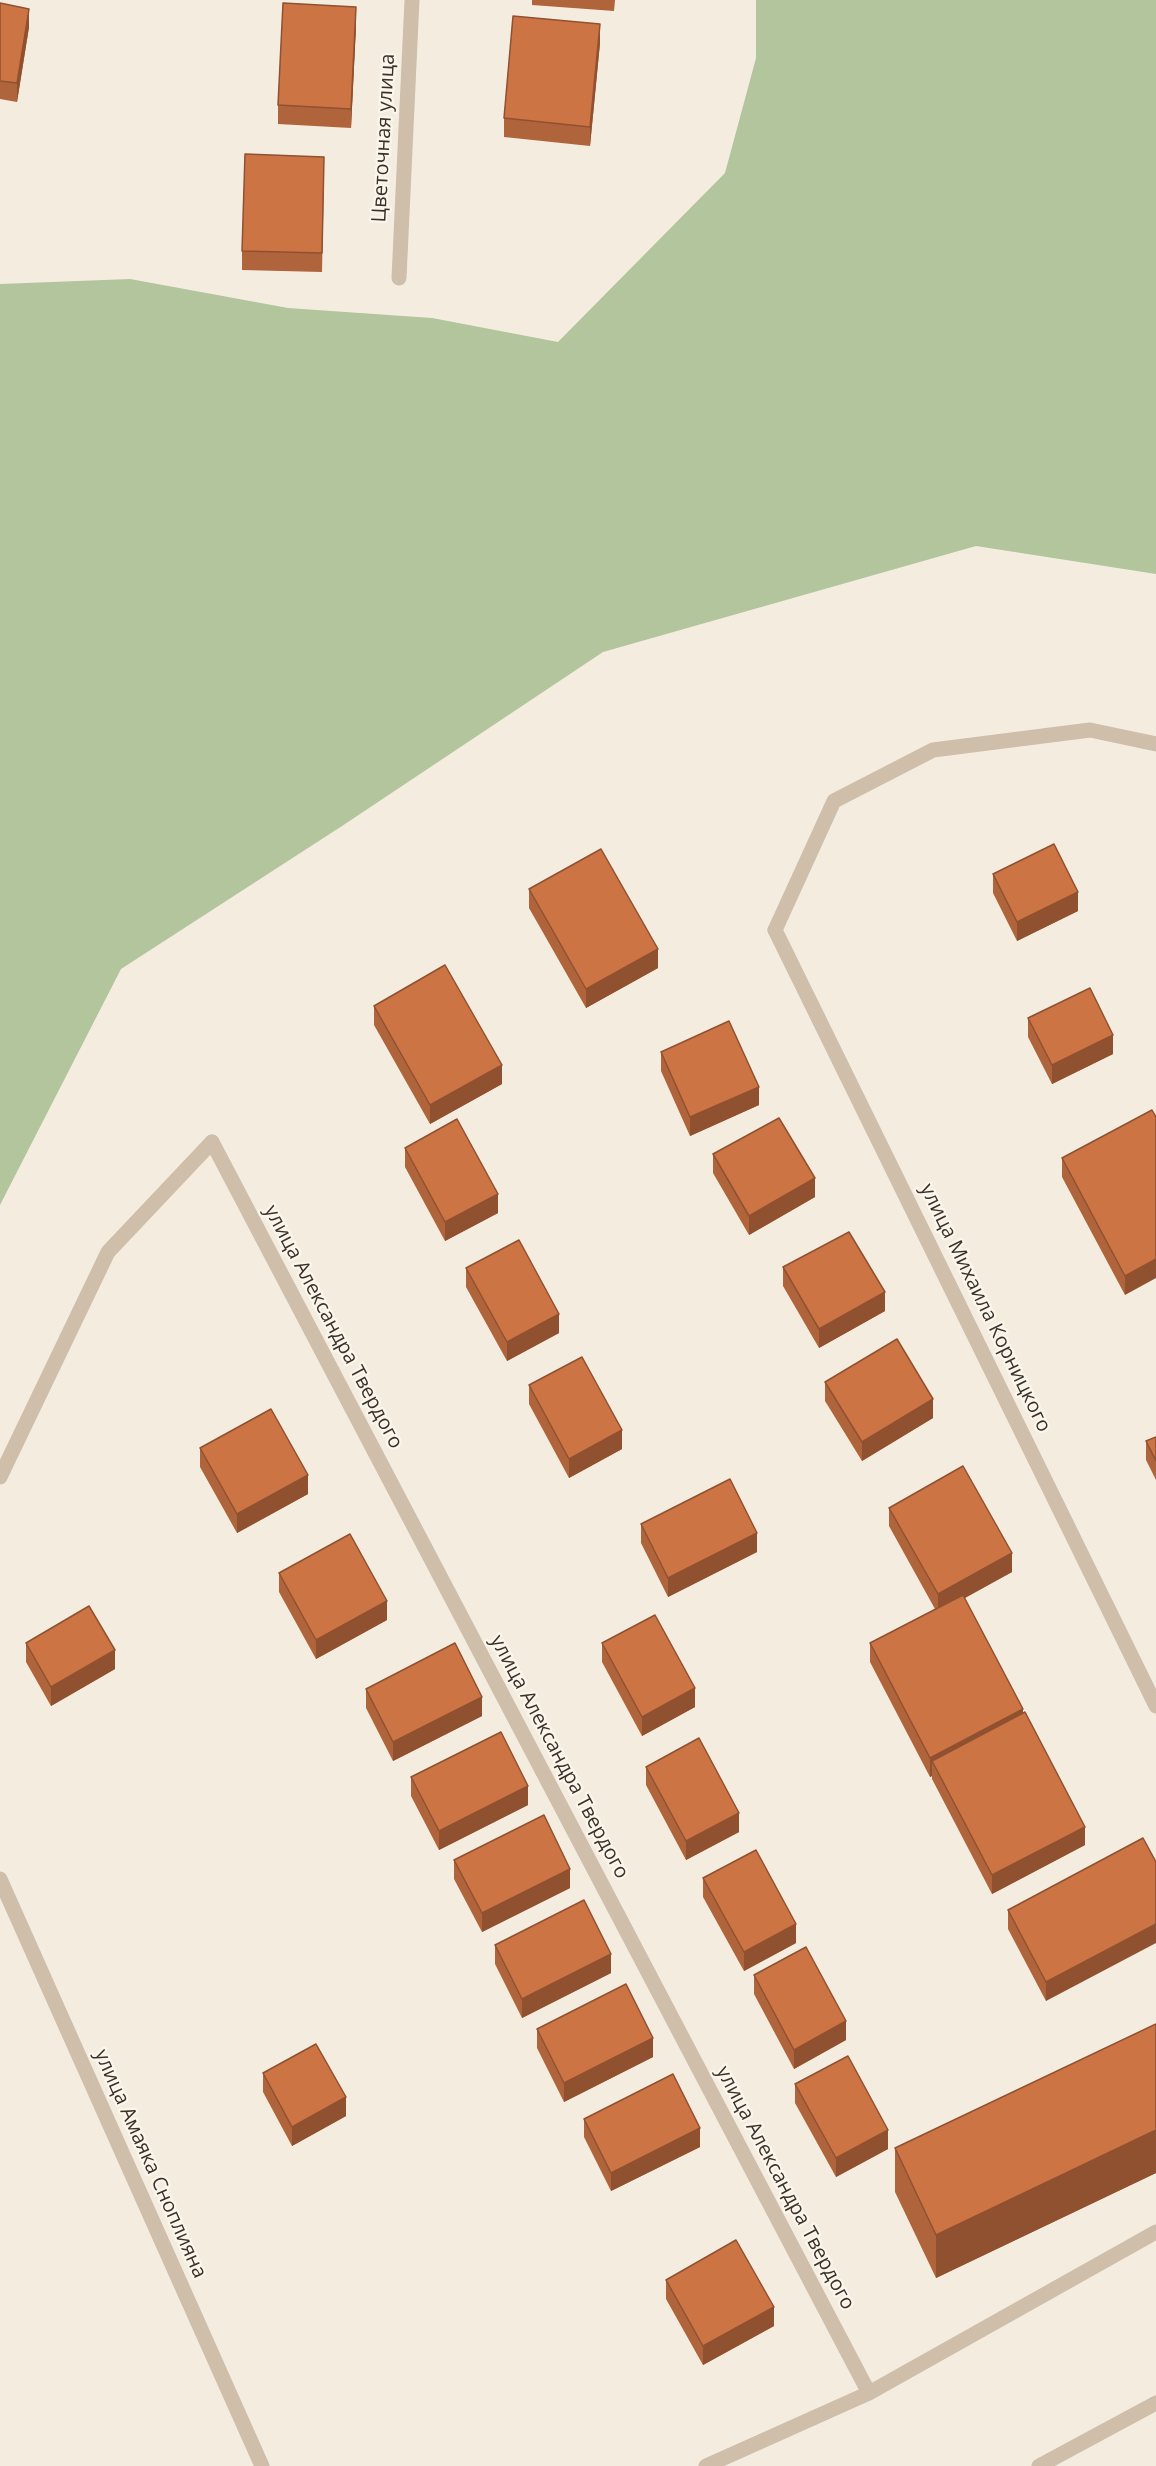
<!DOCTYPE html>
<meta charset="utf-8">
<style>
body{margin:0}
canvas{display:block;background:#f4ecdf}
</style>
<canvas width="1156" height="2466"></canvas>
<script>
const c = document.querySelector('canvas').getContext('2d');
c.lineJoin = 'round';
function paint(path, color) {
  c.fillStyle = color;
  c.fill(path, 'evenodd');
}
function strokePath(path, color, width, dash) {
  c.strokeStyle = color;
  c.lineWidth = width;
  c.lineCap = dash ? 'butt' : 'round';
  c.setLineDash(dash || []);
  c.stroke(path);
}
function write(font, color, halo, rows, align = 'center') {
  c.font = font + ' "Open Sans",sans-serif';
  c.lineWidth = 4.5;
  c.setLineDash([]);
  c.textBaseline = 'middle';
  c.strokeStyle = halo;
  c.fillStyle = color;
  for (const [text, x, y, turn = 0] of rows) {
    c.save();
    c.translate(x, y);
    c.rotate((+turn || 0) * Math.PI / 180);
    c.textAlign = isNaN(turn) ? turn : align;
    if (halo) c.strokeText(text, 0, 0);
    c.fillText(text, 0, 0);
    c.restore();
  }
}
const green = new Path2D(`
 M 756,0 L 1156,0 L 1156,574 L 976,546 L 603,652 L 342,826 L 121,969 L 0,1205 L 0,284 L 130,279 L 288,308 L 432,318 L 558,342 L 725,173 L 756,58 Z`);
const service = new Path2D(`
 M 775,930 L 834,801 L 933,750 L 1090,730 L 1156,744
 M 0,1477 L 108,1252 L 212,1142`);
const minor = new Path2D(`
 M 399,278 L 412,0
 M 775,930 L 1156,1706
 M 212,1142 L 869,2393
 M 0,1879 L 262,2466
 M 706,2466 L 869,2393 L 1156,2232`);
const tertiary = new Path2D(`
 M 1039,2466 L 1156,2403`);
const wall = new Path2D(`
 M 532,0 L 615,0 L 614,11 L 532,5 Z
 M 0,3 L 29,27 L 17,102 L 0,99 Z
 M 356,26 L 351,128 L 278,124 L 278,105 Z
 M 600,43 L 590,146 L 504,137 L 504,118 Z
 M 324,175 L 322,272 L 242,270 L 242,251 Z
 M 993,874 L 1078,911 L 1017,941 L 993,893 Z
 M 529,889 L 658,968 L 586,1008 L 529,908 Z
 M 374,1006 L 502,1084 L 430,1124 L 374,1025 Z
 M 1028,1018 L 1113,1054 L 1052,1084 L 1028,1037 Z
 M 661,1052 L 759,1105 L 690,1136 L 661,1071 Z
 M 1152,1110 L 1125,1295 L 1062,1177 L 1062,1158 Z
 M 405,1148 L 498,1213 L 445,1241 L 405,1167 Z
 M 713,1154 L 815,1197 L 749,1235 L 713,1173 Z
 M 783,1267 L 885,1311 L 819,1348 L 783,1286 Z
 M 466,1268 L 559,1333 L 507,1361 L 466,1287 Z
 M 825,1382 L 933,1418 L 862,1461 L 825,1401 Z
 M 529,1385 L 622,1449 L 569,1478 L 529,1404 Z
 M 1156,1437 L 1156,1480 L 1146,1460 L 1146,1441 Z
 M 200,1448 L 308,1494 L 237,1533 L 200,1467 Z
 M 889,1508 L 1012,1572 L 964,1598 L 1023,1713 L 1085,1845 L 992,1894 L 932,1779 L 932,1776 L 930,1777 L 870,1662 L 870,1643 L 935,1609 L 889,1526 Z
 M 641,1524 L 757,1552 L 668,1597 L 641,1543 Z
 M 279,1573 L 387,1620 L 316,1659 L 279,1592 Z
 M 26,1643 L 115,1669 L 51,1706 L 26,1662 Z
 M 602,1643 L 695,1707 L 642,1736 L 602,1662 Z
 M 366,1689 L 482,1716 L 393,1761 L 366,1708 Z
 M 646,1767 L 739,1832 L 686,1860 L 646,1785 Z
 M 411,1777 L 528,1805 L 439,1850 L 411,1796 Z
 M 454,1860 L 570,1888 L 482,1932 L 454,1879 Z
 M 1156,1862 L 1046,2001 L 1008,1929 L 1008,1910 Z
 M 703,1878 L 796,1943 L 744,1971 L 703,1897 Z
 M 495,1945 L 611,1973 L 522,2018 L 495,1964 Z
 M 754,1975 L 846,2040 L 794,2069 L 754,1994 Z
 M 1156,2024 L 1156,2173 L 936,2278 L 895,2192 L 895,2148 Z
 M 537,2029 L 653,2057 L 564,2102 L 537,2048 Z
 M 263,2073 L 346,2116 L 292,2146 L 263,2092 Z
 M 795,2084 L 888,2149 L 836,2177 L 795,2103 Z
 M 584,2119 L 700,2147 L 611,2191 L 584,2137 Z
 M 666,2280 L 774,2326 L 703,2365 L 666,2299 Z`);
const shadedWall = new Path2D(`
 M 356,7 L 356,26 L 351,128 L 351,109 Z
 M 29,9 L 29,27 L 17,102 L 17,83 Z
 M 600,24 L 600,43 L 590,146 L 590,127 Z
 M 1078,892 L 1078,911 L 1017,941 L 1017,922 Z
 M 658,949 L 658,968 L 586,1008 L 586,989 Z
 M 1113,1035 L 1113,1054 L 1052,1084 L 1052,1065 Z
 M 502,1065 L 502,1084 L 430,1124 L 430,1105 Z
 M 759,1087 L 759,1105 L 690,1136 L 690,1117 Z
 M 815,1178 L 815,1197 L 749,1235 L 749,1216 Z
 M 498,1194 L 498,1213 L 445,1241 L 445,1222 Z
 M 1156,1259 L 1156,1278 L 1125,1295 L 1125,1276 Z
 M 885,1292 L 885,1311 L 819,1348 L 819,1329 Z
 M 559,1314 L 559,1333 L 507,1361 L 507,1342 Z
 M 933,1399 L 933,1418 L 862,1461 L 862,1442 Z
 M 622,1430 L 622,1449 L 569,1478 L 569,1459 Z
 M 308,1475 L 308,1494 L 237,1533 L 237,1514 Z
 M 757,1533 L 757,1552 L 668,1597 L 668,1578 Z
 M 1012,1553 L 1012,1572 L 938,1613 L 938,1594 Z
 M 387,1601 L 387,1620 L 316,1659 L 316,1640 Z
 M 115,1650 L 115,1669 L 51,1706 L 51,1687 Z
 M 695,1688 L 695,1707 L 642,1736 L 642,1717 Z
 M 482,1697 L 482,1716 L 393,1761 L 393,1742 Z
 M 1023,1709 L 1023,1728 L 932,1761 L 932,1776 L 930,1777 L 930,1758 Z
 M 528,1786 L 528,1805 L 439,1850 L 439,1831 Z
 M 739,1813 L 739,1832 L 686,1860 L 686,1841 Z
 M 1085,1827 L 1085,1845 L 992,1894 L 992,1875 Z
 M 570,1869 L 570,1888 L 482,1932 L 482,1913 Z
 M 796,1924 L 796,1943 L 744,1971 L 744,1952 Z
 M 1156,1924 L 1156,1943 L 1046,2001 L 1046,1982 Z
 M 611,1954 L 611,1973 L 522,2018 L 522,1999 Z
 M 846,2021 L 846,2040 L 794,2069 L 794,2050 Z
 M 653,2038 L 653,2057 L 564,2102 L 564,2083 Z
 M 346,2097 L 346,2116 L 292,2146 L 292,2127 Z
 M 700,2128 L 700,2147 L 611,2191 L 611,2173 Z
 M 888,2130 L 888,2149 L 836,2177 L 836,2158 Z
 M 1156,2130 L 1156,2173 L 936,2278 L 936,2235 Z
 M 774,2307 L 774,2326 L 703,2365 L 703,2346 Z`);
const building = new Path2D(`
 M 0,3 L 29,9 L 17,83 L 0,81 Z
 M 283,3 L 356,7 L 351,109 L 278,105 Z
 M 513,16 L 600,24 L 590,127 L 504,118 Z
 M 245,154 L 324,157 L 322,253 L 242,251 Z
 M 1054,844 L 1078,892 L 1017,922 L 993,874 Z
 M 601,849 L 658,949 L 586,989 L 529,889 Z
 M 445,965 L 502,1065 L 430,1105 L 374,1006 Z
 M 1090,988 L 1113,1035 L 1052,1065 L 1028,1018 Z
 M 729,1021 L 759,1087 L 690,1117 L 661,1052 Z
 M 1152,1110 L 1156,1117 L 1156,1259 L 1125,1276 L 1062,1158 Z
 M 779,1118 L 815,1178 L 749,1216 L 713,1154 Z
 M 457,1119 L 498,1194 L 445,1222 L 405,1148 Z
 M 849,1232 L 885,1292 L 819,1329 L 783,1267 Z
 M 519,1240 L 559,1314 L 507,1342 L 466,1268 Z
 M 897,1339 L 933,1399 L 862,1442 L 825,1382 Z
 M 582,1357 L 622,1430 L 569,1459 L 529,1385 Z
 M 271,1409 L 308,1475 L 237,1514 L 200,1448 Z
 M 1156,1437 L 1156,1461 L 1146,1441 Z
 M 963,1466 L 1012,1553 L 938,1594 L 889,1508 Z
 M 730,1479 L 757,1533 L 668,1578 L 641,1524 Z
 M 350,1534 L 387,1601 L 316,1640 L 279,1573 Z
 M 963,1595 L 1023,1709 L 930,1758 L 870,1643 Z
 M 89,1606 L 115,1650 L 51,1687 L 26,1643 Z
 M 655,1615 L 695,1688 L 642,1717 L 602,1643 Z
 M 455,1643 L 482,1697 L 393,1742 L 366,1689 Z
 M 1025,1712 L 1085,1827 L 992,1875 L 932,1761 Z
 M 501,1732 L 528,1786 L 439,1831 L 411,1777 Z
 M 699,1738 L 739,1813 L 686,1841 L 646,1767 Z
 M 544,1815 L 570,1869 L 482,1913 L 454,1860 Z
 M 1143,1838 L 1156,1862 L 1156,1924 L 1046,1982 L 1008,1910 Z
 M 756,1850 L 796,1924 L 744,1952 L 703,1878 Z
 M 584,1900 L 611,1954 L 522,1999 L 495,1945 Z
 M 806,1947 L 846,2021 L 794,2050 L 754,1975 Z
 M 626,1984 L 653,2038 L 564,2083 L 537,2029 Z
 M 1156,2024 L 1156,2130 L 936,2235 L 895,2148 Z
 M 316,2044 L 346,2097 L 292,2127 L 263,2073 Z
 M 848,2056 L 888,2130 L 836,2158 L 795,2084 Z
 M 673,2074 L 700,2128 L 611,2173 L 584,2119 Z
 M 736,2240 L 774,2307 L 703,2346 L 666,2280 Z`);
const streetNames = [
 ["Цветочная улица",384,138,-87],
 ["улица Михаила Корницкого",985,1308,64],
 ["улица Александра Твердого",333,1327,62],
 ["улица Александра Твердого",559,1757,62],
 ["улица Амаяка Сноплияна",150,2164,66],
 ["улица Александра Твердого",785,2188,62]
];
paint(green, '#b3c59d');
strokePath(service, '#cebeaa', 15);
strokePath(minor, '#cebeaa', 15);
strokePath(tertiary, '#cebeaa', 15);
paint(wall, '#b0643b');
paint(shadedWall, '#905130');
paint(building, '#cd7445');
strokePath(building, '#905130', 1.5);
write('20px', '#3b312a', '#fbf6ec', streetNames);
</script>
